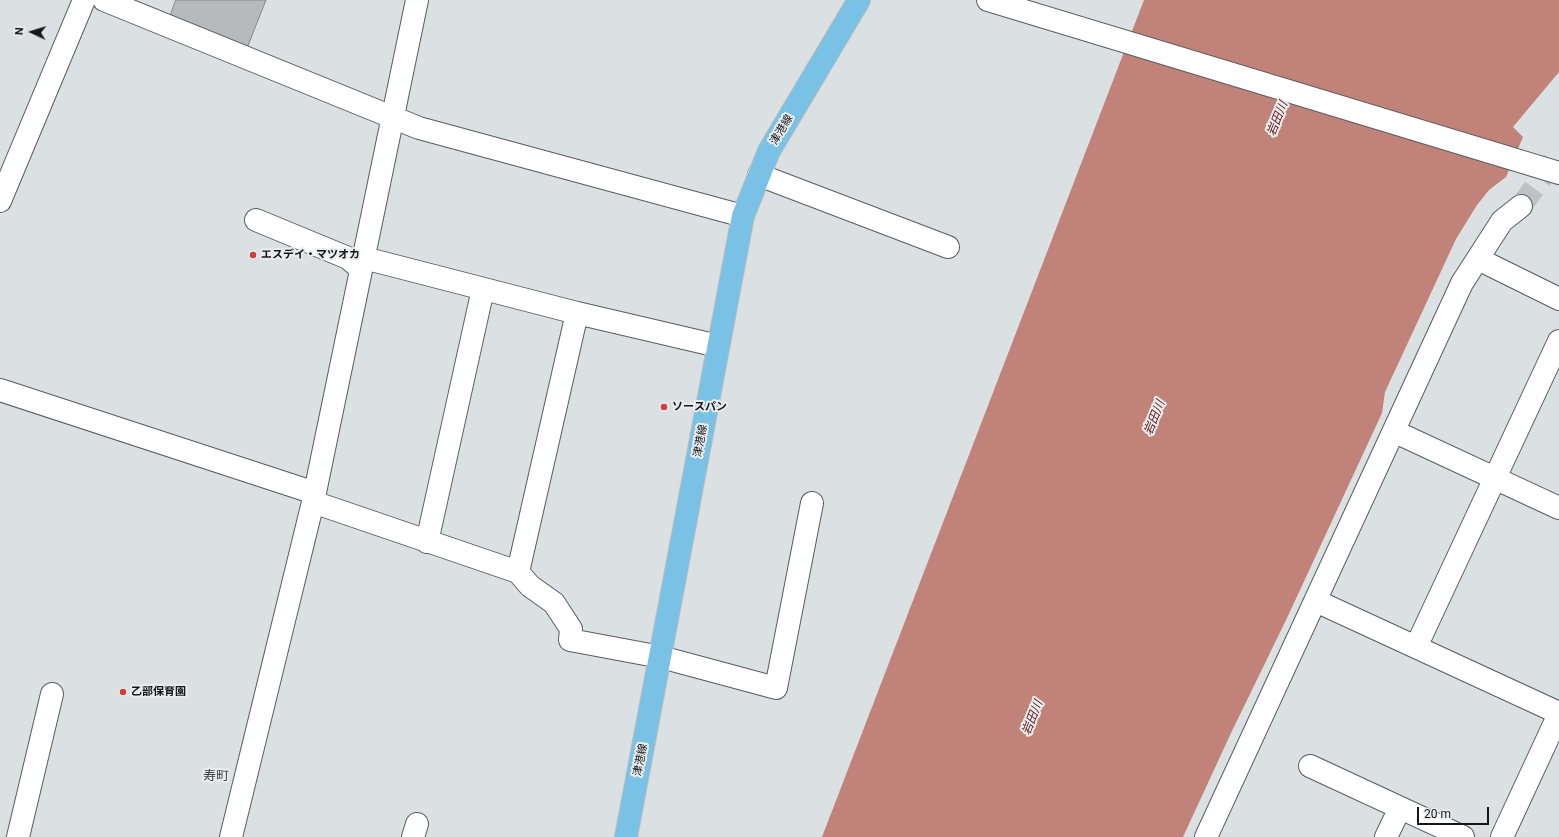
<!DOCTYPE html>
<meta charset="utf-8">
<style>
body{margin:0}
#map{position:relative;width:1559px;height:837px;overflow:hidden;background:#dbe0e2;font-family:Roboto,sans-serif}
canvas{display:block}
.north{position:absolute;left:12px;top:12px;width:40px;height:40px;-webkit-text-stroke:3px #e9edf0;paint-order:stroke;rotate:274deg;font-size:11px;font-weight:700;line-height:16px;text-align:center;color:#141617}
.north::after{content:'';display:block;margin:auto;width:14px;height:18px;background:#141617;clip-path:polygon(50% 0,100% 100%,50% 72%,0 100%)}
.scale{position:absolute;left:1417px;top:807px;width:72px;height:18px;box-sizing:border-box;border:2px solid #141617;border-top:0;padding-left:5px;font-size:12px;line-height:14px;white-space:nowrap;color:#141617;-webkit-text-stroke:3px #e9edf0;paint-order:stroke}
</style>
<div id="map">
<canvas width="1559" height="837"></canvas>
<div class="north">N</div>
<div class="scale">20 m</div>
</div>
<script>
const c = document.querySelector('canvas').getContext('2d');
c.lineJoin = 'round';
function paint(path, color) {
  c.fillStyle = color;
  c.fill(path, 'evenodd');
}
function strokePath(path, color, width, dash) {
  c.strokeStyle = color;
  c.lineWidth = width;
  c.lineCap = dash ? 'butt' : 'round';
  c.setLineDash(dash || []);
  c.stroke(path);
}
function write(font, color, halo, rows, align = 'center') {
  c.font = font + ' Roboto,"Noto Sans JP",sans-serif';
  c.lineWidth = 4;
  c.setLineDash([]);
  c.textBaseline = 'middle';
  c.strokeStyle = halo;
  c.fillStyle = color;
  for (const [text, x, y, turn = 0] of rows) {
    c.save();
    c.translate(x, y);
    c.rotate((+turn || 0) * Math.PI / 180);
    c.textAlign = isNaN(turn) ? turn : align;
    if (halo) c.strokeText(text, 0, 0);
    c.fillText(text, 0, 0);
    c.restore();
  }
}
const water = new Path2D(`
 M 1144,0 L 1559,0 L 1559,72 L 1513,127 L 1523,137 L 1506,177 L 1489,190 L 1477,205 L 1456,239 L 1385,392 L 1382,413 L 1287,618 L 1231,733 L 1183,837 L 822,837 Z`);
const building = new Path2D(`
 M 176,0 L 266,0 L 247,48 L 170,17 Z`);
const minorTunnel = new Path2D(`
 M 1521,206 L 1559,154`);
const minor = new Path2D(`
 M 104,0 L 419,128 L 743,216
 M 988,0 L 1559,173
 M 759,175 L 948,247
 M 0,201 L 84,0
 M 256,220 L 348,258 L 361,269
 M 364,258 L 577,313 L 718,346
 M 1478,259 L 1559,299
 M 0,390 L 315,493
 M 1404,436 L 1559,508
 M 313,502 L 518,572 L 530,586 L 554,603 L 571,629 L 570,640 L 661,657 L 776,688 L 812,503
 M 427,542 L 483,289
 M 518,572 L 577,313
 M 1316,601 L 1559,713
 M 1416,647 L 1559,341
 M 1310,766 L 1463,837
 M 18,837 L 52,694
 M 231,837 L 313,502 L 417,0
 M 413,837 L 417,824
 M 1206,837 L 1462,283 L 1502,221 L 1521,206
 M 1386,837 L 1400,808
 M 1502,837 L 1559,714`);
const major = new Path2D(`
 M 626,837 L 743,216 L 769,151 L 859,0`);
const markers = [
 [253,255,4,"#cf4138"],
 [664,407,4,"#cf4138"],
 [123,692,4,"#cf4138"]
];
const streetNames = [
 ["津港線",782,130,-59],
 ["津港線",701,441,-80],
 ["津港線",641,760,-79]
];
const poiNames = [
 ["エスデイ・マツオカ",261,255],
 ["ソースパン",672,407],
 ["乙部保育園",131,692]
];
const waterNames = [
 ["岩田川",1278,119,-68],
 ["岩田川",1155,418,-68],
 ["岩田川",1033,718,-68]
];
const quarterNames = [
 ["寿町",216,777]
];
paint(water, '#c18279');
paint(building, '#b6babd');
strokePath(building, '#84888b', 1);
strokePath(minorTunnel, '#bdc2c4', 22, [22, 11]);
strokePath(minor, '#595c5f', 24);
strokePath(major, '#bdbebe', 24);
strokePath(minor, '#fff', 22);
strokePath(major, '#79c1e5', 22);
for (const [x, y, r, color] of markers) {
  const dot = new Path2D();
  dot.arc(x, y, r, 0, 2 * Math.PI);
  c.fillStyle = color;
  c.fill(dot);
  strokePath(dot, '#e9edf0', 1.5);
}
write('11px', '#141617', '#e9edf0', streetNames);
write('bold 11px', '#141617', '#e9edf0', poiNames, 'left');
write('italic 12px', '#641713', '#e9edf0', waterNames);
write('13px', '#3c3f42', '#e9edf0', quarterNames);
</script>
